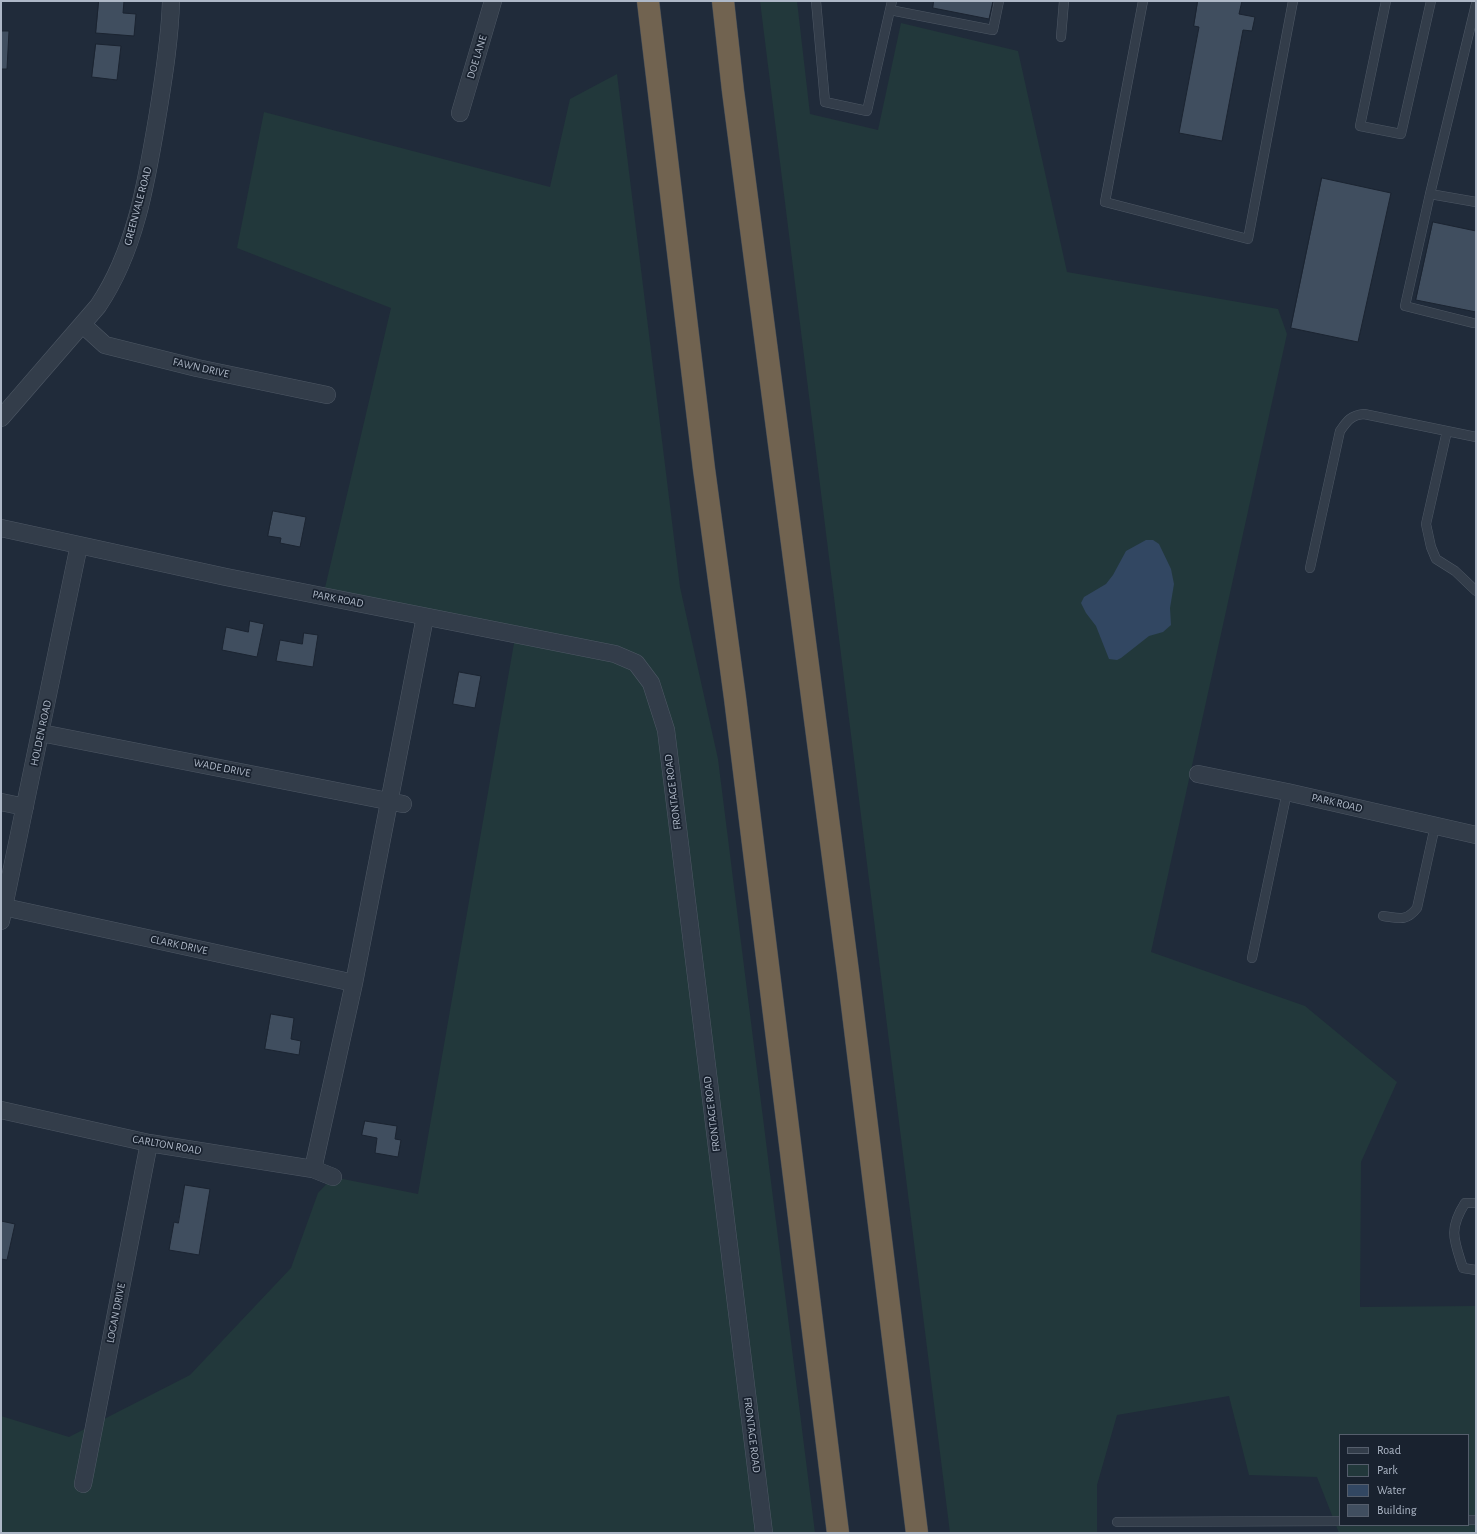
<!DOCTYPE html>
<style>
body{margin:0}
#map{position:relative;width:1477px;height:1534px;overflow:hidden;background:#202b3a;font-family:"Alegreya Sans",sans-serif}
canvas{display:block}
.frame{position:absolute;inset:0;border:2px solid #aeb8c7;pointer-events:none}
.legend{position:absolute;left:1339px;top:1434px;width:130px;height:92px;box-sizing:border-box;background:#19222f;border:1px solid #555e6c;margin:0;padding:5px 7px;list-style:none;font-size:12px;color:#aeb8c7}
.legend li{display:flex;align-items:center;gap:8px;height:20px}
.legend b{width:20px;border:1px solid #555e6c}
</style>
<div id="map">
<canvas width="1477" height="1534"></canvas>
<div class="frame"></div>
<ul class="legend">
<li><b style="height:5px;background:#333d4a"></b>Road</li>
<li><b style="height:11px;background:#22383b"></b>Park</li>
<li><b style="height:11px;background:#324762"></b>Water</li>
<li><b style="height:11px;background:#404e5f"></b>Building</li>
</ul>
</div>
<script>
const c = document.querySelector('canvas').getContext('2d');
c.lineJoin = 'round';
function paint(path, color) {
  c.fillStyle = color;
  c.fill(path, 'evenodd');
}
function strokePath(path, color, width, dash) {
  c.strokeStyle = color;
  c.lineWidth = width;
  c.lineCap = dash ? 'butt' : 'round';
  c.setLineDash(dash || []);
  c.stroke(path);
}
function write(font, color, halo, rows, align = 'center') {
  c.font = font + ' "Alegreya Sans",sans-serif';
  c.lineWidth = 3.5;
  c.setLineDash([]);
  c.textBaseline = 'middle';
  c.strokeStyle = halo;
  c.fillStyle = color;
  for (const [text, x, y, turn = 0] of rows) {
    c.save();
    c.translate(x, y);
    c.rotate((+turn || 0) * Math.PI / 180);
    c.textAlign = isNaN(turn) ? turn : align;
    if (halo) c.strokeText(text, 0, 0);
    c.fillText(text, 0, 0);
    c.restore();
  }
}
const green = new Path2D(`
 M 760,1 L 797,1 L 810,114 L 878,130 L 901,23 L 1018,51 L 1067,272 L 1278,309 L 1287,334 L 1151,952 L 1305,1006 L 1397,1082 L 1361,1162 L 1360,1307 L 1476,1306 L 1476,1533 L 1339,1533 L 1317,1477 L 1249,1475 L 1229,1396 L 1117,1415 L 1097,1485 L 1097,1533 L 950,1533 ZM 1340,1435 L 1468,1435 L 1468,1525 L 1340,1525 Z
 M 617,74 L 680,587 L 718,759 L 815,1533 L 1,1533 L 1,1416 L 69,1437 L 190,1375 L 291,1268 L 318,1193 L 333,1177 L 418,1194 L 517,626 L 324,592 L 391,308 L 237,248 L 264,112 L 550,187 L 570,99 Z`);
const water = new Path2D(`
 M 1146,540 L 1153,540 L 1159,544 L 1171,569 L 1174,584 L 1170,608 L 1171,625 L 1163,632 L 1149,636 L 1121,658 L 1117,660 L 1109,659 L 1096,626 L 1086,613 L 1081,603 L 1084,597 L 1106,584 L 1113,575 L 1126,551 Z`);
const building = new Path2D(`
 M 99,1 L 124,1 L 123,13 L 136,14 L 134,36 L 96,33 Z
 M 934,1 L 993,1 L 989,19 L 933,8 Z
 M 1198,1 L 1242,1 L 1239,14 L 1255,17 L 1252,31 L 1243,30 L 1222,141 L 1179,133 L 1199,27 L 1194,26 Z
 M 1,31 L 9,31 L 7,69 L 1,69 Z
 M 96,44 L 121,46 L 117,80 L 92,77 Z
 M 1322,178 L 1391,193 L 1358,342 L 1291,328 Z
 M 1433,222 L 1476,231 L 1476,312 L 1416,300 Z
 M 273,511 L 306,517 L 300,547 L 280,543 L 281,538 L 268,536 Z
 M 250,621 L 264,624 L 257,657 L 222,650 L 226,627 L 248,632 Z
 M 304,633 L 318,635 L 313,667 L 276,661 L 280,640 L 302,644 Z
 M 459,672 L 481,676 L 475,708 L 453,704 Z
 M 271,1014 L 294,1018 L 291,1039 L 301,1041 L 299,1055 L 265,1049 Z
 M 365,1121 L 397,1126 L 395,1139 L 401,1140 L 398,1157 L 375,1153 L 377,1138 L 362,1135 Z
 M 185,1185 L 210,1189 L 199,1255 L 169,1250 L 174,1222 L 178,1223 Z
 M 1,1221 L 15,1224 L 7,1260 L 1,1259 Z`);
const lane = new Path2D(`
 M 816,1 L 825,102 L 867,111 L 892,1
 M 1143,1 L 1105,202 L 1248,239 L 1293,1
 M 1386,1 L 1360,126 L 1401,134 L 1431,1
 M 1476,4 L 1430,194 L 1476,202
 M 890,10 L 993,30 L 999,1
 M 1061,37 L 1064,1
 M 1430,194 L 1405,306 L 1473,323
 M 1447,431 L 1426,524 L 1431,547 L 1436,559 L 1455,571 L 1476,591
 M 1310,568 L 1340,431 C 1347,421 1351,415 1364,414 L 1476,437
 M 1383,916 C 1399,918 1406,922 1417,908 L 1435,826
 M 1252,958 L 1287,792
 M 1476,1203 L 1465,1203 C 1448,1230 1454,1240 1463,1268 L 1476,1270
 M 1468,1520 L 1476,1520
 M 1117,1522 L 1340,1521`);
const street = new Path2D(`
 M 460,113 L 493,1
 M 83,325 L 105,345 L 197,368 L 327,395
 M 1,418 L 98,306 C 136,250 147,179 158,113 C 164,76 170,38 171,1
 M 1,528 L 226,577 L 615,654 L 636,663 L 651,683 L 666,730 L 764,1533
 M 41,733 L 403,804
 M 1198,774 L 1287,792 L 1476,835
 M 1,802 L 25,807
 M 4,907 L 354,983
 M 1,921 L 79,545
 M 1,1110 L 149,1143 L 313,1169 L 333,1177
 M 313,1169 L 354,983 L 425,617
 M 83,1484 L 149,1143`);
const highway = new Path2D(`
 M 648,1 L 704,469 L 735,698 L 838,1533
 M 723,1 L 733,91 L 848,972 L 917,1533`);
const streetNames = [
 ["DOE LANE",477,57,-73],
 ["GREENVALE ROAD",138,206,-75],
 ["FAWN DRIVE",201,368,13],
 ["PARK ROAD",338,599,11],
 ["HOLDEN ROAD",41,733,-78],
 ["WADE DRIVE",222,768,11],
 ["FRONTAGE ROAD",673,792,-97],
 ["PARK ROAD",1337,803,13],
 ["CLARK DRIVE",179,945,12],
 ["FRONTAGE ROAD",712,1114,-97],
 ["CARLTON ROAD",167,1145,10],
 ["LOGAN DRIVE",116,1313,-79],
 ["FRONTAGE ROAD",752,1435,83]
];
paint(green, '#22383b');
paint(water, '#324762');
paint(building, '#404e5f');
strokePath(building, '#1b2431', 1);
strokePath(lane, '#4e5865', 10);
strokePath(street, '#4e5865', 18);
strokePath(highway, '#3e4855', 23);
strokePath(lane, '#333d4a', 9);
strokePath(street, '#333d4a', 17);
strokePath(highway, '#716350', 22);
write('11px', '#aeb8c7', '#19222f', streetNames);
</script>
